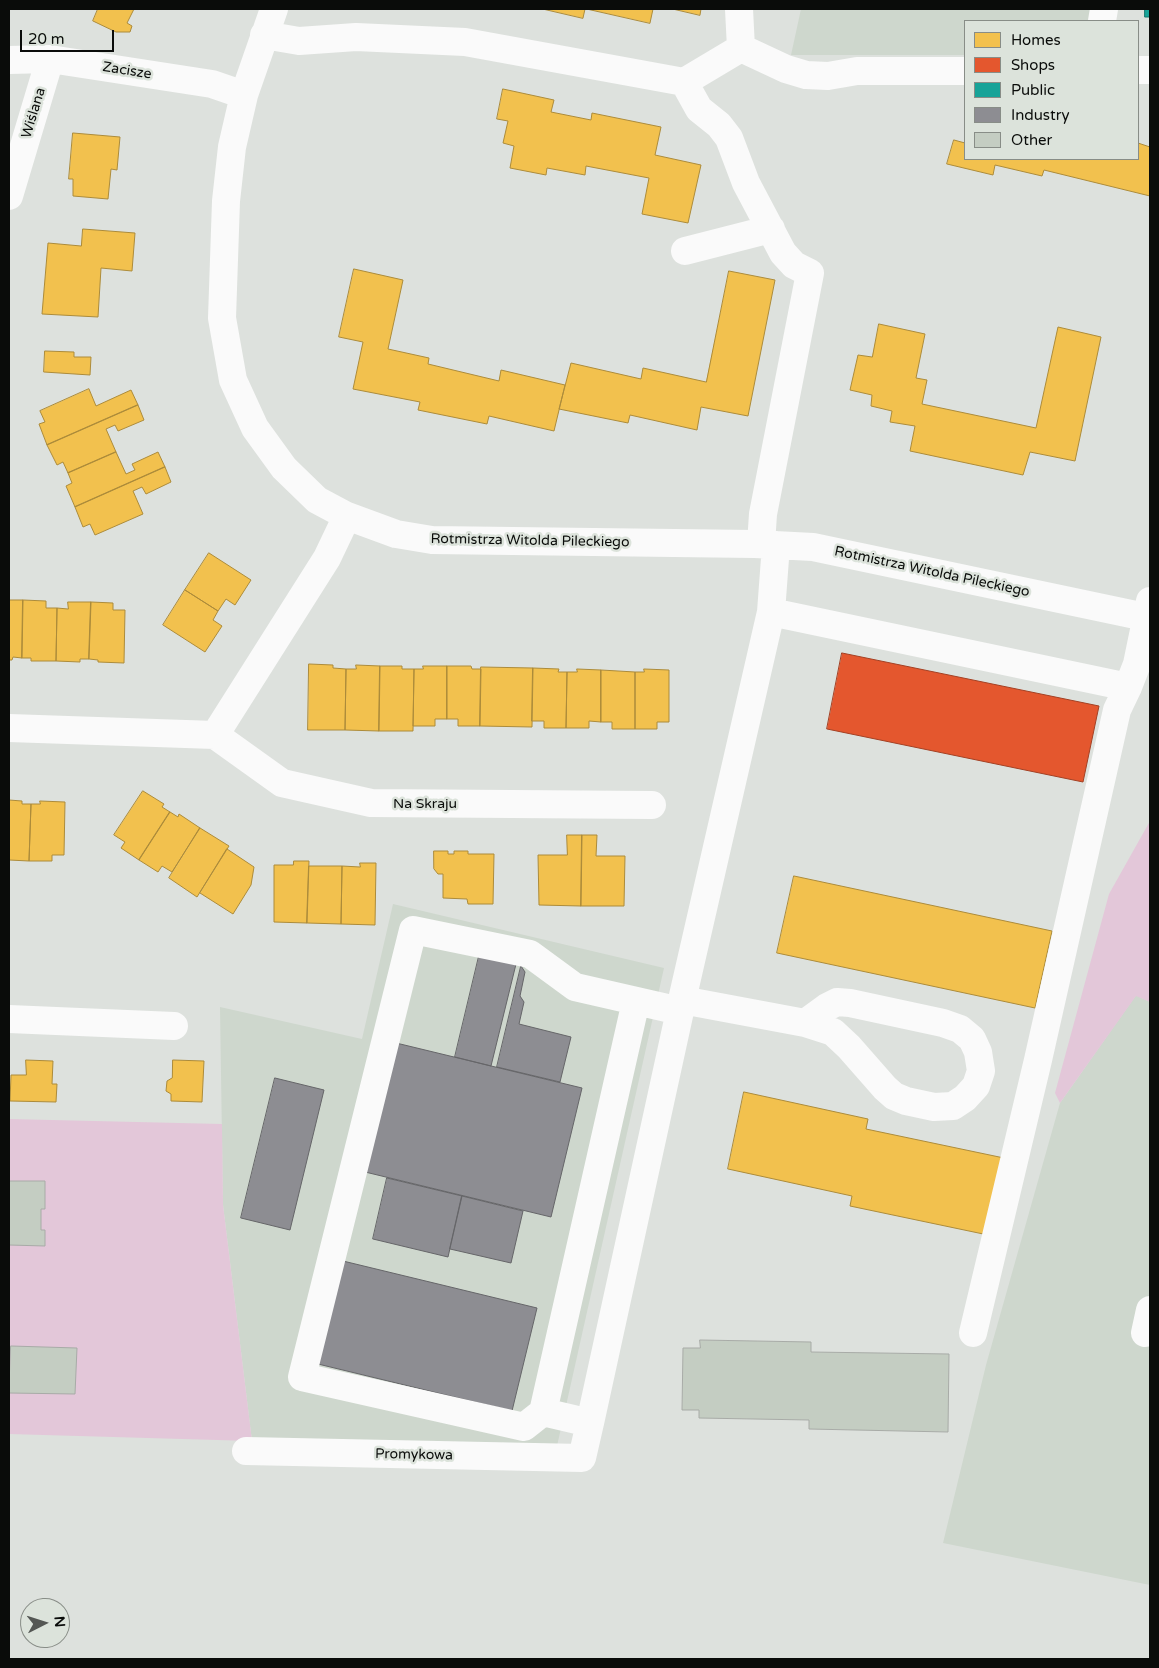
<!DOCTYPE html>
<meta charset="utf-8">
<style>
body{margin:0}
#map{position:relative;width:1159px;height:1668px;overflow:hidden;background:#dde1dd;font-family:"Varela Round",sans-serif}
canvas{display:block}
.frame{position:absolute;inset:0;border:10px solid #0a0c0a;pointer-events:none}
.legend{position:absolute;left:964px;top:20px;width:175px;height:140px;box-sizing:border-box;background:#dce3db;border:1px solid #888d87;margin:0;padding:6px 9px;list-style:none;font-size:15px;color:#0a0c0a}
.legend li{display:flex;align-items:center;gap:10px;height:25px}
.legend b{width:25px;border:1px solid #888d87}
.north{position:absolute;left:20px;top:1598px;width:50px;height:50px;box-sizing:border-box;background:#dce3db;border:1px solid #888d87;border-radius:50%;rotate:85deg;font-size:14px;font-weight:700;line-height:20px;text-align:center;color:#0a0c0a}
.north::after{content:'';display:block;margin:auto;width:18px;height:22px;background:#545754;clip-path:polygon(50% 0,100% 100%,50% 72%,0 100%)}
.scale{position:absolute;left:20px;top:30px;width:94px;height:22px;box-sizing:border-box;border:2px solid #0a0c0a;border-top:0;padding-left:6px;font-size:15px;line-height:18px;white-space:nowrap;color:#0a0c0a;-webkit-text-stroke:4px #dce3db;paint-order:stroke}
</style>
<div id="map">
<canvas width="1159" height="1668"></canvas>
<div class="frame"></div>
<ul class="legend">
<li><b style="height:14px;background:#f2c14e"></b>Homes</li>
<li><b style="height:14px;background:#e4572e"></b>Shops</li>
<li><b style="height:14px;background:#17a398"></b>Public</li>
<li><b style="height:14px;background:#8d8d92"></b>Industry</li>
<li><b style="height:14px;background:#c4cdc2"></b>Other</li>
</ul>
<div class="north">N</div>
<div class="scale">20 m</div>
</div>
<script>
const c = document.querySelector('canvas').getContext('2d');
c.lineJoin = 'round';
function paint(path, color) {
  c.fillStyle = color;
  c.fill(path, 'evenodd');
}
function strokePath(path, color, width, dash) {
  c.strokeStyle = color;
  c.lineWidth = width;
  c.lineCap = dash ? 'butt' : 'round';
  c.setLineDash(dash || []);
  c.stroke(path);
}
function write(font, color, halo, rows, align = 'center') {
  c.font = font + ' "Varela Round",sans-serif';
  c.lineWidth = 5;
  c.setLineDash([]);
  c.textBaseline = 'middle';
  c.strokeStyle = halo;
  c.fillStyle = color;
  for (const [text, x, y, turn = 0] of rows) {
    c.save();
    c.translate(x, y);
    c.rotate((+turn || 0) * Math.PI / 180);
    c.textAlign = isNaN(turn) ? turn : align;
    if (halo) c.strokeText(text, 0, 0);
    c.fillText(text, 0, 0);
    c.restore();
  }
}
const built = new Path2D(`
 M 801,9 L 1114,9 L 1111,21 L 965,21 L 965,55 L 791,55 Z
 M 393,904 L 664,968 L 557,1446 L 252,1441 L 223,1205 L 220,1007 L 362,1039 Z
 M 1136,995 L 1150,1002 L 1150,1585 L 943,1543 L 986,1365 L 1060,1103 Z`);
const green = new Path2D(`
 M 1150,821 L 1150,1002 L 1136,996 L 1060,1103 L 1055,1093 L 1109,894 Z
 M 9,1119 L 222,1124 L 223,1205 L 252,1441 L 9,1434 Z`);
const homes = new Path2D(`
 M 98,9 L 134,9 L 127,23 L 132,26 L 130,32 L 116,32 L 93,21 Z
 M 543,9 L 585,9 L 583,18 Z
 M 587,9 L 653,9 L 650,23 Z
 M 673,9 L 701,9 L 700,15 Z
 M 503,89 L 554,100 L 551,112 L 591,120 L 592,113 L 661,127 L 655,155 L 701,165 L 688,223 L 642,214 L 649,178 L 586,166 L 585,175 L 547,168 L 546,175 L 510,168 L 514,146 L 503,143 L 508,121 L 497,119 Z
 M 73,133 L 120,137 L 117,170 L 111,169 L 108,199 L 73,196 L 73,179 L 69,179 Z
 M 954,140 L 965,143 L 965,141 L 965,159 L 1138,159 L 1138,143 L 1150,147 L 1150,196 L 1044,170 L 1042,176 L 995,165 L 993,175 L 947,164 Z
 M 83,229 L 135,233 L 132,271 L 101,268 L 98,317 L 42,314 L 48,243 L 81,246 Z
 M 354,269 L 403,280 L 388,349 L 429,358 L 428,364 L 499,381 L 501,370 L 565,385 L 554,431 L 489,416 L 487,424 L 418,410 L 420,402 L 353,389 L 363,342 L 339,337 Z
 M 729,271 L 775,280 L 748,416 L 701,407 L 697,430 L 630,415 L 628,423 L 559,409 L 571,363 L 641,379 L 643,368 L 706,382 Z
 M 879,324 L 925,334 L 916,378 L 927,380 L 922,404 L 1036,428 L 1058,327 L 1101,337 L 1075,461 L 1030,452 L 1023,475 L 910,451 L 915,426 L 890,422 L 892,411 L 871,406 L 872,395 L 850,390 L 858,355 L 872,357 Z
 M 45,351 L 74,352 L 74,357 L 91,357 L 90,375 L 44,372 Z
 M 89,389 L 96,406 L 131,390 L 138,405 L 47,445 L 39,424 L 45,422 L 40,411 Z
 M 138,405 L 144,420 L 118,431 L 115,425 L 106,429 L 116,452 L 68,473 L 63,462 L 57,465 L 47,445 Z
 M 116,452 L 126,474 L 135,470 L 132,464 L 158,452 L 165,467 L 75,507 L 66,486 L 72,483 L 68,473 Z
 M 165,467 L 171,482 L 146,494 L 142,487 L 133,491 L 143,514 L 95,535 L 90,524 L 83,527 L 75,507 Z
 M 209,553 L 251,580 L 235,605 L 226,599 L 218,611 L 185,590 Z
 M 185,590 L 218,611 L 213,620 L 222,626 L 205,652 L 163,625 Z
 M 9,600 L 23,600 L 22,658 L 13,657 L 12,660 L 9,660 Z
 M 23,600 L 46,601 L 46,608 L 57,608 L 56,661 L 31,661 L 31,658 L 22,658 Z
 M 68,602 L 91,602 L 89,659 L 80,659 L 80,662 L 56,661 L 57,608 L 68,609 Z
 M 91,602 L 113,603 L 113,610 L 125,610 L 124,663 L 98,662 L 98,660 L 89,659 Z
 M 309,664 L 333,665 L 333,668 L 346,669 L 345,730 L 308,730 Z
 M 356,665 L 380,666 L 379,731 L 345,730 L 346,669 L 356,669 Z
 M 380,666 L 402,666 L 402,669 L 414,669 L 413,731 L 379,731 Z
 M 423,666 L 447,666 L 447,719 L 435,719 L 435,726 L 413,726 L 414,669 L 423,669 Z
 M 447,666 L 471,666 L 472,669 L 481,669 L 480,726 L 458,726 L 458,719 L 447,719 Z
 M 481,667 L 533,668 L 532,727 L 480,726 Z
 M 533,668 L 559,669 L 558,672 L 567,672 L 566,728 L 544,728 L 544,721 L 532,721 Z
 M 577,669 L 601,670 L 601,722 L 589,721 L 589,728 L 566,728 L 567,672 L 577,672 Z
 M 644,669 L 669,670 L 669,722 L 657,722 L 657,729 L 635,729 L 635,672 L 644,672 Z
 M 601,670 L 635,672 L 635,729 L 612,729 L 612,722 L 601,722 Z
 M 143,791 L 164,804 L 162,807 L 170,812 L 139,860 L 121,848 L 125,842 L 114,835 Z
 M 9,800 L 22,801 L 22,804 L 31,804 L 29,861 L 9,860 Z
 M 40,801 L 65,802 L 64,855 L 52,855 L 52,861 L 29,861 L 31,804 L 40,804 Z
 M 170,812 L 178,817 L 179,814 L 200,828 L 172,872 L 162,866 L 158,872 L 139,860 Z
 M 200,828 L 229,846 L 197,897 L 169,878 Z
 M 567,835 L 582,835 L 581,906 L 539,905 L 538,855 L 567,855 Z
 M 582,835 L 597,835 L 596,856 L 625,856 L 624,906 L 581,906 Z
 M 227,849 L 254,867 L 251,885 L 233,914 L 200,893 Z
 M 434,851 L 448,851 L 448,854 L 454,854 L 454,851 L 468,851 L 468,854 L 494,854 L 493,904 L 468,904 L 467,899 L 443,898 L 443,874 L 438,874 L 434,869 Z
 M 294,861 L 309,861 L 307,923 L 274,922 L 274,865 L 293,865 Z
 M 360,863 L 376,863 L 375,925 L 341,924 L 342,866 L 360,867 Z
 M 309,866 L 342,866 L 341,924 L 307,923 Z
 M 794,876 L 1052,931 L 1035,1008 L 777,953 Z
 M 26,1060 L 53,1061 L 52,1084 L 57,1084 L 56,1102 L 10,1101 L 11,1075 L 26,1075 Z
 M 173,1060 L 204,1061 L 202,1102 L 171,1101 L 171,1094 L 166,1091 L 167,1081 L 172,1078 Z
 M 744,1092 L 868,1119 L 866,1129 L 1004,1158 L 988,1235 L 850,1206 L 852,1196 L 728,1169 Z`);
const shops = new Path2D(`
 M 842,653 L 1099,706 L 1083,782 L 827,729 Z`);
const public = new Path2D(`
 M 1145,9 L 1150,9 L 1150,17 L 1145,17 Z`);
const industry = new Path2D(`
 M 480,952 L 517,960 L 491,1066 L 455,1057 Z
 M 521,966 L 525,972 L 520,996 L 524,1002 L 519,1024 L 571,1037 L 560,1082 L 497,1067 Z
 M 392,1042 L 582,1088 L 551,1217 L 361,1171 Z
 M 275,1078 L 324,1090 L 290,1230 L 241,1218 Z
 M 387,1178 L 462,1196 L 448,1257 L 373,1239 Z
 M 462,1196 L 523,1211 L 511,1263 L 450,1249 Z
 M 343,1261 L 537,1308 L 512,1411 L 318,1364 Z`);
const building = new Path2D(`
 M 9,1181 L 45,1181 L 45,1209 L 41,1209 L 41,1230 L 45,1230 L 45,1246 L 9,1245 Z
 M 700,1340 L 811,1342 L 811,1352 L 949,1354 L 948,1432 L 809,1429 L 809,1420 L 699,1418 L 699,1410 L 682,1410 L 683,1348 L 700,1348 Z
 M 11,1346 L 77,1348 L 75,1394 L 9,1393 Z`);
const minor = new Path2D(`
 M 274,9 L 244,95 L 232,147 L 226,201 L 222,318 L 233,380 L 255,428 L 284,468 L 317,500 L 347,516 L 396,534 L 432,540 L 755,544 L 813,547 L 1150,618
 M 1102,21 L 1104,9
 M 264,35 L 299,41 L 356,37 L 465,42 L 684,82 L 741,48 L 739,9
 M 741,48 L 786,69 L 806,75 L 828,76 L 857,71 L 965,71
 M 9,60 L 50,59 L 212,84 L 244,95
 M 1138,70 L 1150,70
 M 684,82 L 699,109 L 719,125 L 729,138 L 746,183 L 783,253 L 794,265 L 810,273 L 763,514 L 761,544
 M 9,196 L 50,59
 M 685,251 L 771,229
 M 771,612 L 1128,687
 M 9,728 L 215,735 L 282,783 L 371,803 L 652,805
 M 215,735 L 327,558 L 347,516
 M 682,1000 L 805,1023 L 833,1032 L 849,1047 L 885,1088 L 894,1096 L 906,1101 L 934,1107 L 953,1106 L 965,1098 L 976,1086 L 981,1071 L 978,1052 L 972,1039 L 960,1029 L 943,1023 L 850,1003 L 837,1002 L 827,1007 L 805,1023
 M 680,1011 L 575,987 L 530,954 L 413,930 L 302,1377 L 524,1427 L 543,1412 L 590,1423 L 680,1011 L 682,1000 L 771,612 L 776,545
 M 9,1019 L 174,1026
 M 973,1333 L 1038,1060 L 1117,710 L 1128,687 L 1137,664 L 1150,601
 M 1145,1333 L 1150,1310
 M 543,1412 L 636,1001
 M 246,1451 L 582,1458 L 590,1423`);
const streetNames = [
 ["Zacisze",127,71,9],
 ["Wiślana",34,113,-73],
 ["Rotmistrza Witolda Pileckiego",530,541,1],
 ["Rotmistrza Witolda Pileckiego",932,572,12],
 ["Na Skraju",425,804],
 ["Promykowa",414,1455,1]
];
paint(built, '#ced7cd');
paint(green, '#e3c7d9');
paint(homes, '#f2c14e');
strokePath(homes, '#ac8b3a', 1);
paint(shops, '#e4572e');
strokePath(shops, '#a34023', 1);
paint(public, '#17a398');
strokePath(public, '#13766d', 1);
paint(industry, '#8d8d92');
strokePath(industry, '#666669', 1);
paint(building, '#c4cdc2');
strokePath(building, '#a8aba7', 1);
strokePath(minor, '#fafafa', 28);
write('14px', '#0a0c0a', '#dce3db', streetNames);
</script>
